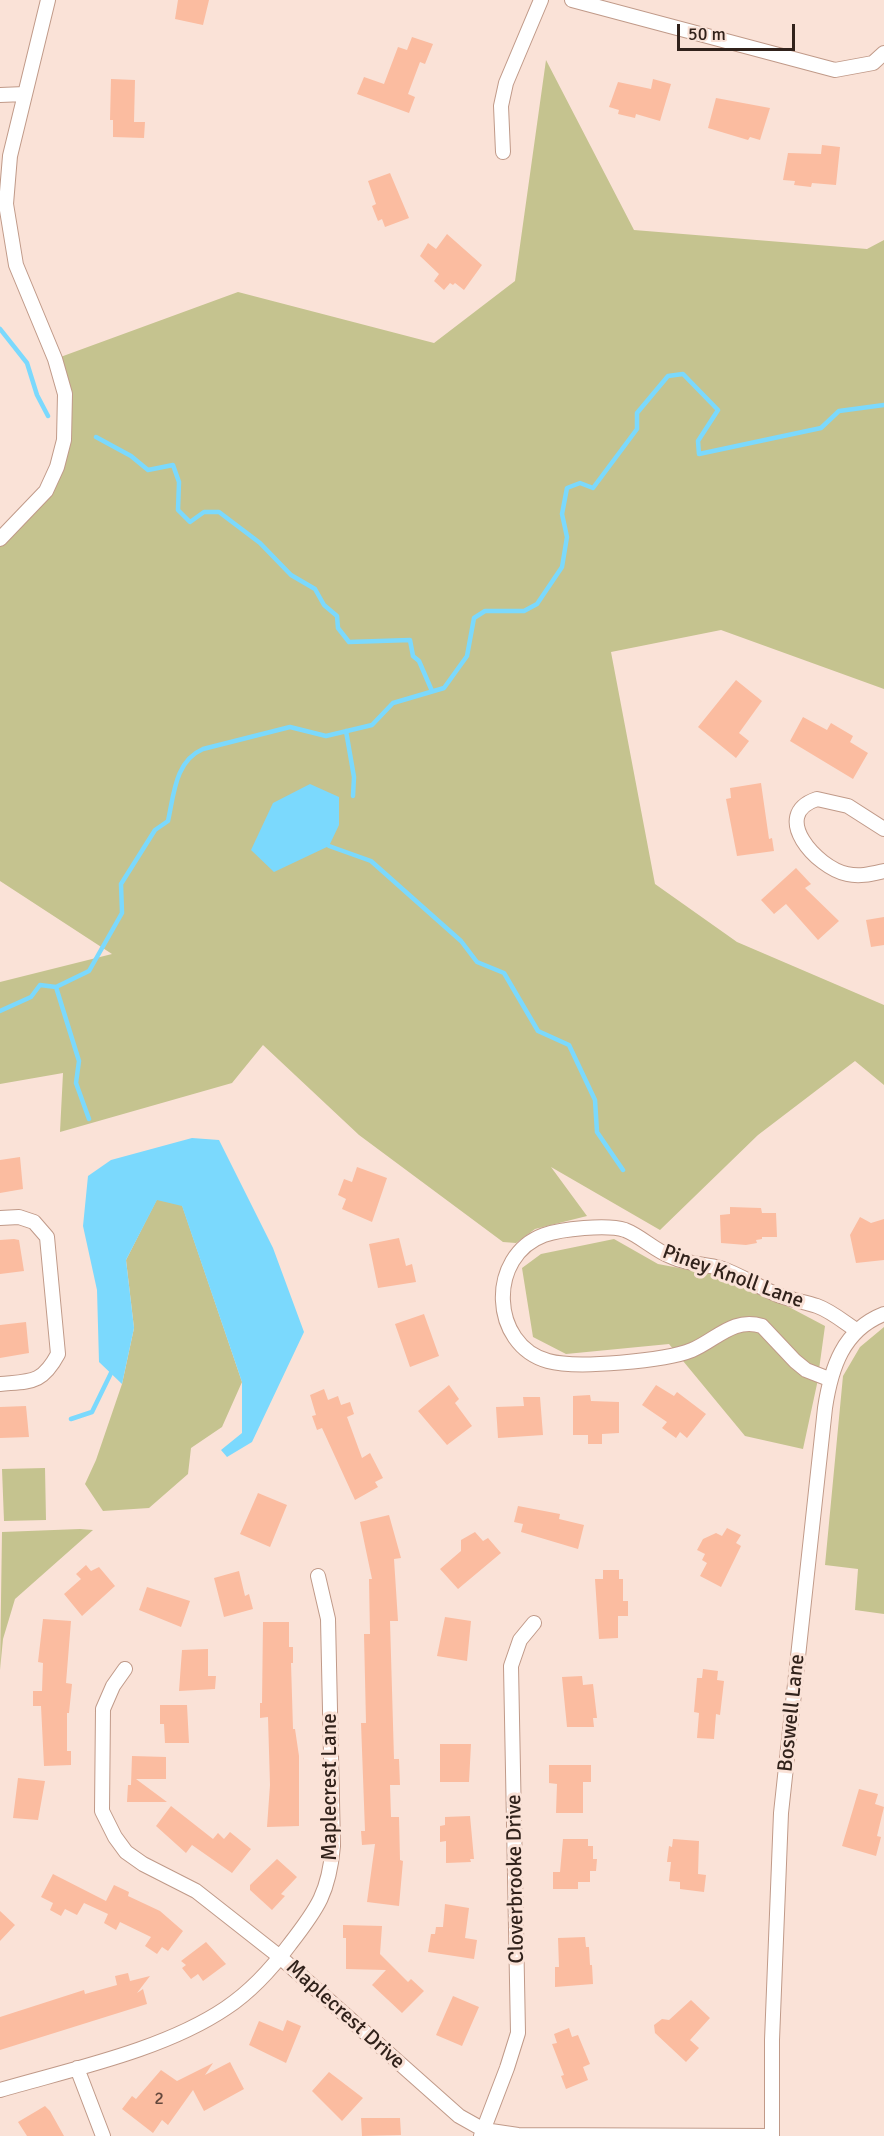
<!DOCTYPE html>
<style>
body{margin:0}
#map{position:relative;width:884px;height:2136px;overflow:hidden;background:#fae2d7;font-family:Signika,sans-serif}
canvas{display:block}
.scale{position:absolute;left:677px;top:24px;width:118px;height:27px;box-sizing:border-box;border:3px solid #31221b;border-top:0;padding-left:8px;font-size:18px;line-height:21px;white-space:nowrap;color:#31221b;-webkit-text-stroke:4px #fae2d7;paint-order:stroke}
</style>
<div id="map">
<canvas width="884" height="2136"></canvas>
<div class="scale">50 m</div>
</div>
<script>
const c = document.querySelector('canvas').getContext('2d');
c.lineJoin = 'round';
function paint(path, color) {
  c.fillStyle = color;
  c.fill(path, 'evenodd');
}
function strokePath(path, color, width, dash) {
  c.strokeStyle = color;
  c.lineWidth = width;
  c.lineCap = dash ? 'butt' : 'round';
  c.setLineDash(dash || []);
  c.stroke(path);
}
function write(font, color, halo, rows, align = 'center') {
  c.font = font + ' Signika,sans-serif';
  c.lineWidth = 6;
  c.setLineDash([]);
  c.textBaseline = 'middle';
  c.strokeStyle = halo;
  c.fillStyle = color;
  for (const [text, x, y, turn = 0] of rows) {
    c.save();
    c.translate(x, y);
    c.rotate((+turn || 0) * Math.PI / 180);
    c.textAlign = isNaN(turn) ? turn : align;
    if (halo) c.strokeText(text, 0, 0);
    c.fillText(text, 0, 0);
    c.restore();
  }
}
const green = new Path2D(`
 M 546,60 L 634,230 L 867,249 L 884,240 L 884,689 L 721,630 L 611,652 L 655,884 L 737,942 L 884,1005 L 884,1085 L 855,1061 L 758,1135 L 660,1230 L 551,1167 L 587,1216 L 535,1229 L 516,1243 L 503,1242 L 359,1135 L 263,1045 L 232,1083 L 60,1132 L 63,1073 L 0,1084 L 0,982 L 112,954 L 0,881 L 0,539 L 46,491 L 64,440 L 55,359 L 238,292 L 434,343 L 515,281 Z
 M 157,1199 L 182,1205 L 242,1382 L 222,1427 L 191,1448 L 188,1474 L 149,1508 L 103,1511 L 85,1484 L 96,1460 L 122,1384 L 134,1328 L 126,1260 Z
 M 614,1239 L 658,1264 L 711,1274 L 789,1307 L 825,1326 L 817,1384 L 803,1449 L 745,1436 L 669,1344 L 566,1354 L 533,1337 L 522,1268 L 541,1254 Z
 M 884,1327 L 884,1614 L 855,1610 L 858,1569 L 825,1565 L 843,1376 L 860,1347 Z
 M 45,1468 L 46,1520 L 4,1521 L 2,1469 Z
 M 80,1529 L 93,1530 L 15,1599 L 3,1639 L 0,1670 L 2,1532 Z`);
const water = new Path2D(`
 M 310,784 L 339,797 L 339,825 L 329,846 L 274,872 L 251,850 L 273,803 Z
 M 192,1138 L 219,1140 L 273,1248 L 304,1332 L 252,1442 L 227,1457 L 221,1450 L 242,1433 L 242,1382 L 182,1206 L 157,1200 L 126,1260 L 134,1328 L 122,1384 L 99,1362 L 97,1290 L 83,1226 L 88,1176 L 111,1160 Z`);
const stream = new Path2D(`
 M 0,329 L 27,363 L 37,395 L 48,416
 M 96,437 L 131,456 L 148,470 L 173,465 L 179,482 L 178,510 L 190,522 L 204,512 L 219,512 L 260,543 L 291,575 L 315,589 L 324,605 L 337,616 L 338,628 L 349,642 L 410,640 L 413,656 L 419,661 L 432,691
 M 346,731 L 354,777 L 353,796
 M 329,846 L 371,861 L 461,941 L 477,962 L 504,973 L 538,1031 L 569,1045 L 595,1100 L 597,1132 L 623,1170
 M 56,987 L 79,1061 L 76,1083 L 89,1119
 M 0,1011 L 31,997 L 40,985 L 56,987 L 89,971 L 122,913 L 121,884 L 155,830 L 168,821 C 174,794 175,761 203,749 L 290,727 L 326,736 L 372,725 L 393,703 L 444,688 L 467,656 L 474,618 L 485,611 L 524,611 L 537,604 L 562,567 L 567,537 L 562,514 L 567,488 L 580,483 L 593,488 L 637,429 L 637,413 L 668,376 L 683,374 L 718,410 L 698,441 L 699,454 L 821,428 L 839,411 L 884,405
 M 71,1419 L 92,1412 L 111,1373`);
const building = new Path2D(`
 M 178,0 L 209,0 L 203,25 L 175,19 Z
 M 412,37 L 433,44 L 425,64 L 420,62 L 408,94 L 415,97 L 409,113 L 357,94 L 364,77 L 384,84 L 398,47 L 407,50 Z
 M 111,79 L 135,80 L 134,122 L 145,122 L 144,138 L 113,137 L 113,120 L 110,120 Z
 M 653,79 L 671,84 L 660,121 L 636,114 L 635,118 L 618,114 L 619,110 L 609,107 L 618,82 L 651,89 Z
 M 716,98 L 770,108 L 760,140 L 750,137 L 748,140 L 708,128 Z
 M 822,145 L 840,147 L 836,185 L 812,183 L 811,187 L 794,185 L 795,181 L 783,180 L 788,153 L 821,154 Z
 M 390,173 L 409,218 L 385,227 L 382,219 L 378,221 L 372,206 L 376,204 L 368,181 Z
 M 447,234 L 482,265 L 464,290 L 455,283 L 453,285 L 450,283 L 444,290 L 434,281 L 439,274 L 420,256 L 428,243 L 436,249 Z
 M 736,680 L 762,701 L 739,733 L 749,741 L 736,758 L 698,727 Z
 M 803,717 L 827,730 L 831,723 L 853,736 L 850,742 L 868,753 L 853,779 L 790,741 Z
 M 761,783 L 769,839 L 772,838 L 774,851 L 737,856 L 726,799 L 731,798 L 730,788 Z
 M 796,868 L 811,884 L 805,888 L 839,921 L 818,940 L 786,904 L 774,914 L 761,900 Z
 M 884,917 L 884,945 L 871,947 L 866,920 Z
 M 20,1157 L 23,1189 L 0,1193 L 0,1160 Z
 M 357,1167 L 387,1178 L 372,1222 L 342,1209 L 346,1199 L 338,1195 L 344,1179 L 352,1182 Z
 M 730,1207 L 761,1208 L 762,1213 L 776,1213 L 777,1237 L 762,1237 L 762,1239 L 756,1240 L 757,1243 L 746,1245 L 721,1243 L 720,1215 L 730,1214 Z
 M 860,1217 L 871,1223 L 884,1219 L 884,1260 L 856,1263 L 850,1235 Z
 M 399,1238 L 406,1266 L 412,1264 L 416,1282 L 378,1288 L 369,1244 Z
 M 14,1239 L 19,1240 L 24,1271 L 0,1274 L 0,1240 Z
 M 424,1314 L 439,1356 L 410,1367 L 395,1324 Z
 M 26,1322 L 29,1353 L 0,1358 L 0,1325 Z
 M 449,1385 L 459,1399 L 455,1403 L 472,1426 L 447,1445 L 418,1411 Z
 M 656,1385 L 674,1396 L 677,1392 L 706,1414 L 687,1438 L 680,1432 L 676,1438 L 662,1428 L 667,1422 L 642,1405 Z
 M 324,1389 L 328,1400 L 338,1396 L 341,1405 L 350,1402 L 354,1414 L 347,1417 L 362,1458 L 370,1453 L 383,1478 L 375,1482 L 378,1487 L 355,1500 L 322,1428 L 317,1430 L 312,1416 L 316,1415 L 310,1395 Z
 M 590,1395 L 591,1401 L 619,1402 L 619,1433 L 602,1434 L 602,1444 L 588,1444 L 588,1435 L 573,1435 L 573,1396 Z
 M 523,1397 L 540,1397 L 543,1435 L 498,1438 L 496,1407 L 524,1406 Z
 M 26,1406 L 29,1437 L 0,1438 L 0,1407 Z
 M 258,1493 L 287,1505 L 270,1547 L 240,1534 Z
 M 518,1506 L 560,1514 L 559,1519 L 584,1525 L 578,1549 L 521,1532 L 523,1524 L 514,1522 Z
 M 389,1515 L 401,1558 L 394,1559 L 398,1621 L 390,1621 L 394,1759 L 399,1759 L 400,1785 L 390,1785 L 391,1817 L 399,1817 L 400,1860 L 403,1861 L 399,1906 L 367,1902 L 375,1844 L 362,1845 L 361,1831 L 365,1831 L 361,1723 L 366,1723 L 364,1634 L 370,1634 L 369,1579 L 372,1579 L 360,1522 Z
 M 727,1528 L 741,1535 L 736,1543 L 741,1546 L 721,1587 L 700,1576 L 707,1563 L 702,1560 L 705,1554 L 697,1550 L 703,1539 L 716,1533 L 722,1536 Z
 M 475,1532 L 483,1541 L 488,1538 L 501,1553 L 458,1589 L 440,1569 L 461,1551 L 461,1540 Z
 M 86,1565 L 91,1571 L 99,1567 L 115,1586 L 82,1616 L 64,1594 L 81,1579 L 76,1574 Z
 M 603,1570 L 619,1570 L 619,1579 L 623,1579 L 623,1601 L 628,1601 L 628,1616 L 618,1616 L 618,1638 L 599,1639 L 595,1579 L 603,1579 Z
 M 239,1571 L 245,1596 L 249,1594 L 253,1609 L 224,1617 L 214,1578 Z
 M 147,1587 L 190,1601 L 181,1627 L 139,1610 Z
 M 445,1617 L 471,1621 L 467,1661 L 437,1656 Z
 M 43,1619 L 71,1621 L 66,1683 L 72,1684 L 69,1713 L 67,1713 L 67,1751 L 71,1751 L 71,1765 L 44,1766 L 41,1706 L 33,1706 L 33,1691 L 42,1691 L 43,1663 L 38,1662 Z
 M 263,1622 L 289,1622 L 289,1647 L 293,1647 L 293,1663 L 291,1663 L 293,1729 L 295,1729 L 299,1756 L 299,1826 L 267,1827 L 270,1785 L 268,1717 L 260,1718 L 260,1703 L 262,1703 Z
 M 208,1649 L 208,1676 L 216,1676 L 215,1689 L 179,1691 L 182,1650 Z
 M 703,1669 L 718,1671 L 717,1680 L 724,1681 L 720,1715 L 716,1714 L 714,1739 L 697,1738 L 699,1713 L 694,1712 L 697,1678 L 702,1678 Z
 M 582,1676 L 583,1685 L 593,1684 L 597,1718 L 593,1718 L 594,1727 L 567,1727 L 562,1677 Z
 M 160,1705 L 187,1705 L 189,1743 L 165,1743 L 164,1724 L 160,1724 Z
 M 440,1744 L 471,1744 L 469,1782 L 440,1782 Z
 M 132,1756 L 166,1757 L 166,1779 L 136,1779 L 167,1802 L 127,1802 L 128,1785 L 131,1785 Z
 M 549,1765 L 591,1765 L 591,1782 L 583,1782 L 583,1813 L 556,1813 L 557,1784 L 549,1783 Z
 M 18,1778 L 45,1781 L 38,1820 L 13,1818 Z
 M 859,1789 L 878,1794 L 875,1804 L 884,1807 L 877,1836 L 881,1837 L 876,1856 L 842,1846 Z
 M 171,1806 L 213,1839 L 218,1833 L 224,1839 L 230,1832 L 251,1849 L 232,1873 L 192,1845 L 186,1853 L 156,1826 Z
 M 470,1816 L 474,1859 L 470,1859 L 471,1862 L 446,1863 L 446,1841 L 440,1842 L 440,1826 L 445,1825 L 445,1817 Z
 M 563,1839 L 588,1839 L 588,1846 L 593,1846 L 593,1859 L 597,1859 L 596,1871 L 590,1871 L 590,1882 L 578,1882 L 578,1889 L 553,1889 L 553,1872 L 560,1872 Z
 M 673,1839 L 699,1841 L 698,1874 L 706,1875 L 704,1892 L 680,1889 L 680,1882 L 669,1881 L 671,1862 L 667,1862 L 669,1846 L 672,1847 Z
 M 277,1859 L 297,1877 L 281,1894 L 285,1896 L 272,1910 L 250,1890 L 250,1885 Z
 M 53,1874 L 106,1901 L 114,1885 L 129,1892 L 128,1896 L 160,1911 L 183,1931 L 168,1951 L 162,1947 L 157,1954 L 145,1946 L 151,1937 L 120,1922 L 116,1930 L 104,1923 L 108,1914 L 84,1903 L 77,1915 L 65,1909 L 61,1916 L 50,1910 L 53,1903 L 41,1897 Z
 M 445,1904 L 469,1908 L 465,1938 L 477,1940 L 474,1959 L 428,1952 L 431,1934 L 435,1934 L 436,1927 L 443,1927 Z
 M 0,1911 L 15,1925 L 0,1941 Z
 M 343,1925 L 382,1926 L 380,1954 L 408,1982 L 411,1979 L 424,1991 L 402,2013 L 372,1985 L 386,1970 L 346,1969 L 346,1938 L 343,1938 Z
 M 585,1937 L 586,1947 L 589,1947 L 590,1965 L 592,1965 L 593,1984 L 555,1987 L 555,1967 L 559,1967 L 558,1938 Z
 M 206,1942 L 226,1964 L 203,1981 L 198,1974 L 191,1979 L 182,1968 L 186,1965 L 181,1961 Z
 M 128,1973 L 130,1981 L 150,1976 L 137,1993 L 143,1989 L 147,2004 L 0,2050 L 0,2017 L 84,1990 L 85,1994 L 117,1985 L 115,1976 Z
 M 453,1996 L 479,2007 L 462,2046 L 436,2035 Z
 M 691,2000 L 710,2018 L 690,2040 L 699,2048 L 686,2062 L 655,2033 L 654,2025 L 662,2019 L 669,2020 Z
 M 287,2020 L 301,2026 L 286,2063 L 249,2045 L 259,2021 L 283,2031 Z
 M 569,2028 L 572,2037 L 578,2035 L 590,2064 L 583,2067 L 588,2080 L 566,2089 L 561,2076 L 564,2075 L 552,2044 L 557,2043 L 554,2034 Z
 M 230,2062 L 244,2089 L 204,2111 L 193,2090 L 168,2125 L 162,2120 L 153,2133 L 122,2109 L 132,2096 L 136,2099 L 161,2070 L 177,2081 L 213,2063 L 205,2075 Z
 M 329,2072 L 363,2098 L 342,2121 L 312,2091 Z
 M 45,2106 L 50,2111 L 64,2136 L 27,2136 L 18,2122 Z
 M 361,2118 L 400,2118 L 401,2135 L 362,2136 Z`);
const minor = new Path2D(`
 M 572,0 L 835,70 L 873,63 L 884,53
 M 0,95 L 25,94
 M 503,152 L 501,106 L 506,83 L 541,0
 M 0,539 L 46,491 L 57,467 L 64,440 L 65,394 L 55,359 L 16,265 L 6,204 L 10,156 L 48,0
 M 884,829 L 848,806 L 817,799 C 769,815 817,868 847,874 C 860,877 871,874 884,871
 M 0,1218 L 19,1217 L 34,1222 L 47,1237 L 58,1354 C 42,1384 31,1381 0,1384
 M 829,1379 L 806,1370 L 795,1361 L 762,1326 C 733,1317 716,1340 692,1350 C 665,1361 576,1369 548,1361 C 490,1345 487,1256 544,1235 C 561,1229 607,1224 625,1230 C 641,1236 655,1251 672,1257 C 687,1264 705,1264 720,1268 C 741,1275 758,1287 778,1295 C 791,1300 805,1302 817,1306 C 831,1311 844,1322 856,1330
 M 125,1669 L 113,1686 L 103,1709 L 102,1811 L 115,1837 L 126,1852 L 143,1864 L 196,1891 L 280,1957 L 459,2116 L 484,2130 L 518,2135 L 772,2136 L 772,2040 L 781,1813 L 825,1408 C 831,1368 843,1330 884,1314
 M 77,2068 L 103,2136
 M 0,2090 C 72,2069 164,2050 226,2008 C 250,1992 273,1967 290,1944 C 318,1908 329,1892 333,1846 L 328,1619 L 318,1576
 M 481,2136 L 507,2068 L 518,2033 L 511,1666 L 520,1640 L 534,1623`);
const numberNames = [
 ["2",159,2099]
];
const streetNames = [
 ["Piney Knoll Lane",733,1277,20],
 ["Boswell Lane",792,1713,-84],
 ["Maplecrest Lane",330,1787,-90],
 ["Cloverbrooke Drive",516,1879,-91],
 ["Maplecrest Drive",345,2015,42]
];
paint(green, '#c5c38f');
paint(water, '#7bd9fd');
strokePath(stream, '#7bd9fd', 4.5);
paint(building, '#fbbca0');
strokePath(minor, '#c09a89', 16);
strokePath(minor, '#fff', 14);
write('18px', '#64483c', null, numberNames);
write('21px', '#31221b', '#fae2d7', streetNames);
</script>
